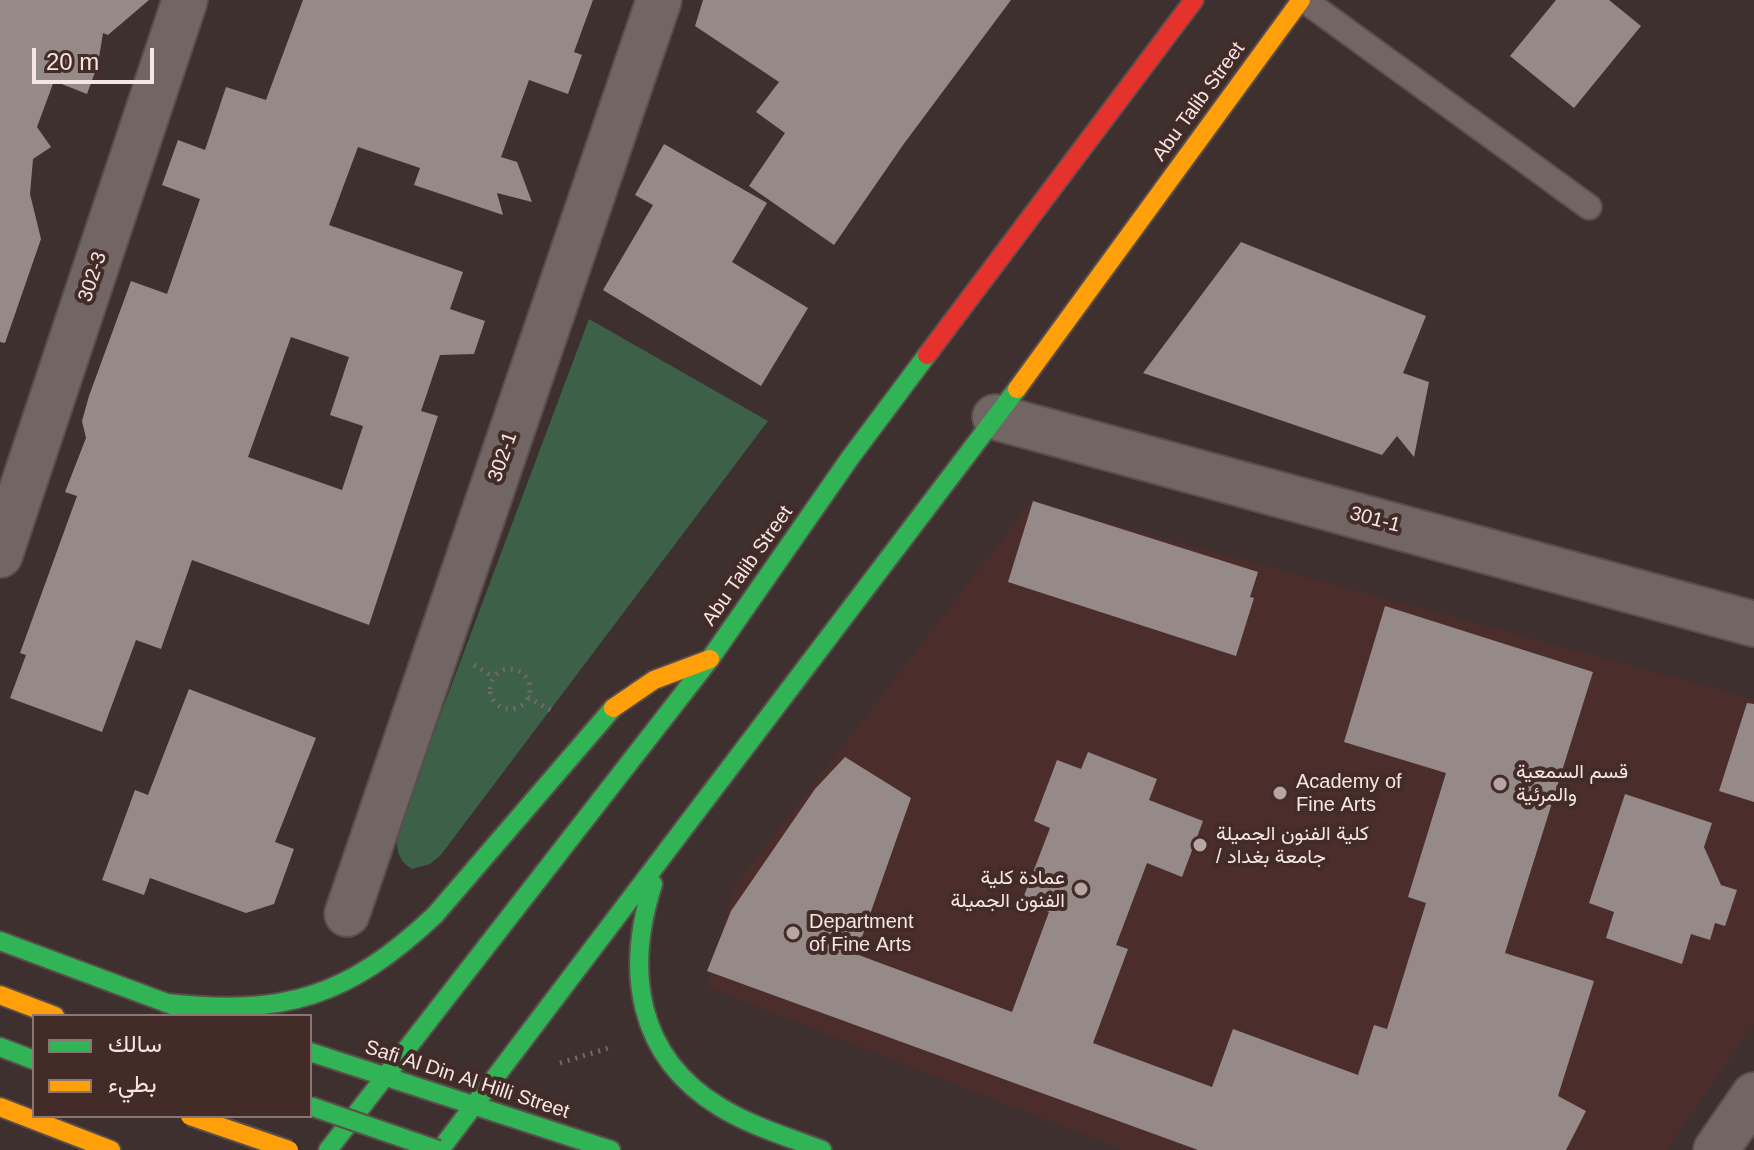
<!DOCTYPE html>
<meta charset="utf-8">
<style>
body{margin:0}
#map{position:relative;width:1754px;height:1150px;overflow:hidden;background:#3d302e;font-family:Arial,Vazirmatn,sans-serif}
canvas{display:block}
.legend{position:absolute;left:32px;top:1014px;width:280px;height:104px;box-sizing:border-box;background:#432b28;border:2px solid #8b7673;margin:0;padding:10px 14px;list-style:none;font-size:24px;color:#f6e6e3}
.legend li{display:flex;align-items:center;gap:16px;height:40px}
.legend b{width:40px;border:2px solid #8b7673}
.scale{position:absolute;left:32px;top:48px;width:122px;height:36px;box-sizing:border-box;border:4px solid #f6e6e3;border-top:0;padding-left:10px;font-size:24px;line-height:28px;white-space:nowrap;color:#f6e6e3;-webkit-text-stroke:6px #432b28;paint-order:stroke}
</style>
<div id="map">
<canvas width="1754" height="1150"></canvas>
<ul class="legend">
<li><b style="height:10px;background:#30b455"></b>سالك</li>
<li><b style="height:10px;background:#ff9f0a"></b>بطيء</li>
</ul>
<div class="scale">20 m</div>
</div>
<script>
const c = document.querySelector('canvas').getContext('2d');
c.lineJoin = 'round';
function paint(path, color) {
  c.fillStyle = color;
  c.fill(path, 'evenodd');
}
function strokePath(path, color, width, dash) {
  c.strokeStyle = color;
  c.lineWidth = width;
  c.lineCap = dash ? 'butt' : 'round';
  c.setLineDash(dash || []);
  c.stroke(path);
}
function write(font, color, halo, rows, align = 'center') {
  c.font = font + ' Arial,Vazirmatn,sans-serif';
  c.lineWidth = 8;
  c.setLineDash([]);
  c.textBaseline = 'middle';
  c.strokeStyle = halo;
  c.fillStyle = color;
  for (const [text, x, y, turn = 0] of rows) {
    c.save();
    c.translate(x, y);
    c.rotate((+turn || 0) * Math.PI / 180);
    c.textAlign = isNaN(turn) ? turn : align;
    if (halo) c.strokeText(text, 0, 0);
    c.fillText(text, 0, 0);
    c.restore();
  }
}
const built = new Path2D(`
 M 1031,502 L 1754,699 L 1754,1024 L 1667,1150 L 1123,1150 L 707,987 L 734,887 Z`);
const green = new Path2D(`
 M 589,319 L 768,421 L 440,856 L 430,864 L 412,869 C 394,858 396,843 399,825 Z`);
const building = new Path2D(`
 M 0,0 L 149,0 L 108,35 L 103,33 L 98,64 L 87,94 L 54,81 L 37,127 L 51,147 L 33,159 L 30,194 L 41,239 L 5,343 L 0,342 Z
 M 303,0 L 593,0 L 574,52 L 582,55 L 568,94 L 529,80 L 501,157 L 517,162 L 532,202 L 497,193 L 503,215 L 414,185 L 420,168 L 358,147 L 329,225 L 463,272 L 450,309 L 485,321 L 474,354 L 440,355 L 421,411 L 438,416 L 369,625 L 192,560 L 161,649 L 136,640 L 102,732 L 10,698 L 26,655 L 20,653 L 77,496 L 65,492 L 86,438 L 82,421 L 89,396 L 131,281 L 167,294 L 200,199 L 162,185 L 178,140 L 205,150 L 226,87 L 266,100 ZM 291,337 L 349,357 L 330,415 L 363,426 L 342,490 L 248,457 Z
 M 703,0 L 1011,0 L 903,145 L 834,245 L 749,186 L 785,133 L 756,112 L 779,82 L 695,26 Z
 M 1556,0 L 1609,0 L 1641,26 L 1574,108 L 1510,56 Z
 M 664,144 L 767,203 L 732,262 L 808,308 L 761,386 L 603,290 L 653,205 L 635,195 Z
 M 1241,242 L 1426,316 L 1403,373 L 1429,382 L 1414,457 L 1397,436 L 1382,455 L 1143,373 Z
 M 1033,501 L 1258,572 L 1250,597 L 1254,598 L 1236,656 L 1008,582 Z
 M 1385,606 L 1593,672 L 1505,953 L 1594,981 L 1558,1096 L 1586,1111 L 1566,1150 L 1198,1150 L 707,971 L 731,911 L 815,789 L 845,757 L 911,798 L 856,954 L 1012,1012 L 1049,912 L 1022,901 L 1050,828 L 1034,821 L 1057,760 L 1081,769 L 1088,752 L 1157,779 L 1149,800 L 1203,821 L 1182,877 L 1147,863 L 1116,945 L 1128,949 L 1093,1043 L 1212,1087 L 1233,1029 L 1358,1075 L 1374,1025 L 1387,1029 L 1426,903 L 1408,897 L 1446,773 L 1344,742 Z
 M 189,689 L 316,738 L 275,842 L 294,849 L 274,904 L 246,913 L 150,878 L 144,895 L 102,880 L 135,790 L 148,795 Z
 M 1747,703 L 1754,704 L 1754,802 L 1719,791 Z
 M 1625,794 L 1712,823 L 1704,847 L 1721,885 L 1737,890 L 1725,926 L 1715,923 L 1710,940 L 1691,934 L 1682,964 L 1606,938 L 1614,912 L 1589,903 Z`);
const path = new Path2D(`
 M 474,665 L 494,677
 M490 689a20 20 0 1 1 40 0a20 20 0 1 1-40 0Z
 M 528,697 L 554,712
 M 560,1063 L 612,1047`);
const lane = new Path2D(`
 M 1304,0 L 1589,207`);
const street = new Path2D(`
 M 995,417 L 1754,624
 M 0,555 L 185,0
 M 347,914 L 659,0
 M 1716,1150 L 1754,1095`);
const fast = new Path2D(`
 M 653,884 C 625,970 636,1056 720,1107 C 751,1126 788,1137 822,1150
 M 0,941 L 191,1012
 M 166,1003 C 285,1016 348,997 435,915 L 613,708
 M 0,1047 L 34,1060
 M 310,1052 L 611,1150
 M 328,1150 L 710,659 L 850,458 L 927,355
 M 440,1150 L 1017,389`);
const slow = new Path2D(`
 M 1017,389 L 1301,0
 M 613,708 L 654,680 L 710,659
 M 0,995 L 55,1016
 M 0,1107 L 111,1150`);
const jam = new Path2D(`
 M 927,355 L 1194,0`);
const fastBridge = new Path2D(`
 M 310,1106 L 438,1150`);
const slowBridge = new Path2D(`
 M 190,1116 L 289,1150`);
const markers = [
 [1500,784,8,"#b5a6a4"],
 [1280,793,8,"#b5a6a4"],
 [1200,845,8,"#b5a6a4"],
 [1081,889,8,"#b5a6a4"],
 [793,933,8,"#b5a6a4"]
];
const streetNames = [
 ["Abu Talib Street",1199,102,-54],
 ["302-3",93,277,-72],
 ["302-1",503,457,-71],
 ["301-1",1375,520,15],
 ["Abu Talib Street",748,566,-55],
 ["Safi Al Din Al Hilli Street",467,1080,18]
];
const poiNames = [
 ["قسم السمعية",1516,772],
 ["والمرئية",1516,795],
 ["Academy of",1296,782],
 ["Fine Arts",1296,805],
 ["كلية الفنون الجميلة",1216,834],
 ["/ جامعة بغداد",1216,857],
 ["عمادة كلية",1065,878,"right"],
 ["الفنون الجميلة",1065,901,"right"],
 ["Department",809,922],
 ["of Fine Arts",809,945]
];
paint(built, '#4b2e2b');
paint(green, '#3d6048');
paint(building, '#968a88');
strokePath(lane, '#5a4e4c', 28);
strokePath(street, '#5a4e4c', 48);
strokePath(fast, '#5a4e4c', 22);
strokePath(slow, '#5a4e4c', 22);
strokePath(jam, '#5a4e4c', 22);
strokePath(path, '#736968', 5, [2, 6]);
strokePath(lane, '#716664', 24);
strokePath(street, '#716664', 44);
strokePath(fast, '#30b455', 18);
strokePath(slow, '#ff9f0a', 18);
strokePath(jam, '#e5322d', 18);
strokePath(fastBridge, '#5a4e4c', 22, []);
strokePath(slowBridge, '#5a4e4c', 22, []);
strokePath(fastBridge, '#30b455', 18);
strokePath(slowBridge, '#ff9f0a', 18);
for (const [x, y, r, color] of markers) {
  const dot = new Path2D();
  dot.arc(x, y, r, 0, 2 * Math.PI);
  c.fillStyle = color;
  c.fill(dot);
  strokePath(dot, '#432b28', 3);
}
write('20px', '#f6e6e3', '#432b28', streetNames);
write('20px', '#f6e6e3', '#432b28', poiNames, 'left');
</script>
